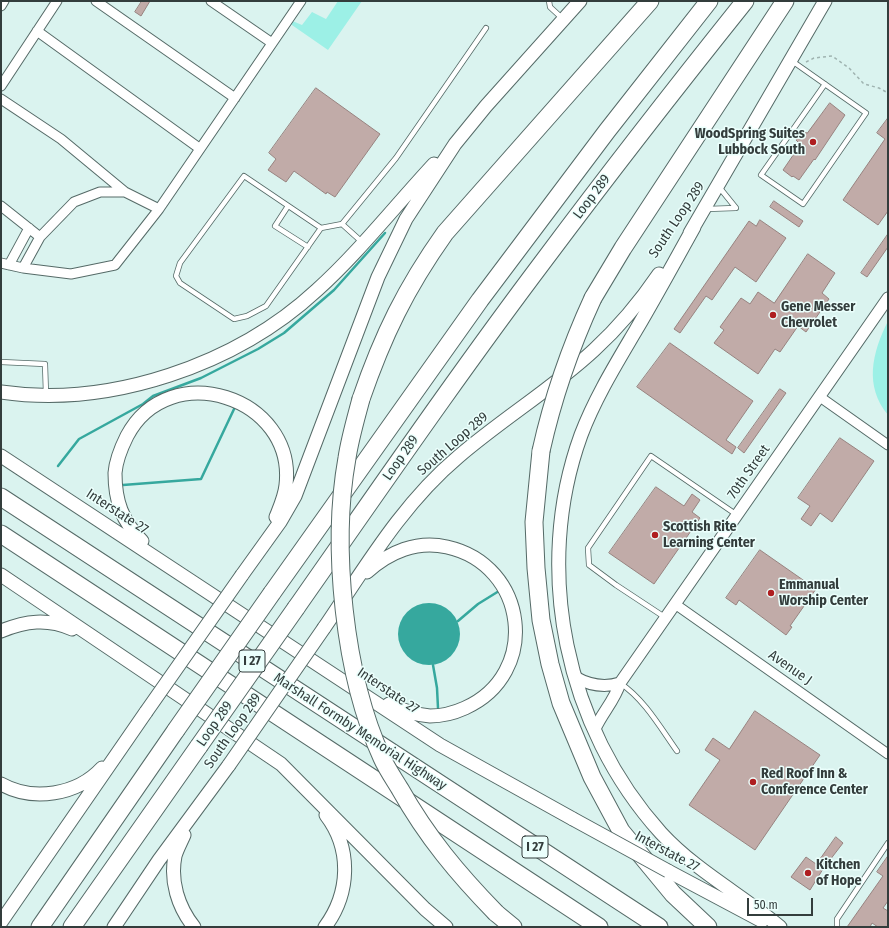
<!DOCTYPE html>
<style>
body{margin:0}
#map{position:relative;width:889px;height:928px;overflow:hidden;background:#daf3ef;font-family:"Fira Sans Condensed",sans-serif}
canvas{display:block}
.frame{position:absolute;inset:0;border:2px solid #333d3c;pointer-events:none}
.scale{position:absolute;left:747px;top:898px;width:66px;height:18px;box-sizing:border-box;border:2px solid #333d3c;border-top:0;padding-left:5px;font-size:12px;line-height:14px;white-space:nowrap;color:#333d3c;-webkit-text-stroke:3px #ebfffc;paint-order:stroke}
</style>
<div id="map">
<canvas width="889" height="928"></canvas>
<div class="frame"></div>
<div class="scale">50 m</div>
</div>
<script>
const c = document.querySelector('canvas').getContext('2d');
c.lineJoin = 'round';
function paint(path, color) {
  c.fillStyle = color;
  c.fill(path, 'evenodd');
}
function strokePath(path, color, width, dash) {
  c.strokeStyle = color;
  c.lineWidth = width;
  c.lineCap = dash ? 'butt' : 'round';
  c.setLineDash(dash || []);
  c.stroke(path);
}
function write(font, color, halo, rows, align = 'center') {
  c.font = font + ' "Fira Sans Condensed",sans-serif';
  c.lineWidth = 3;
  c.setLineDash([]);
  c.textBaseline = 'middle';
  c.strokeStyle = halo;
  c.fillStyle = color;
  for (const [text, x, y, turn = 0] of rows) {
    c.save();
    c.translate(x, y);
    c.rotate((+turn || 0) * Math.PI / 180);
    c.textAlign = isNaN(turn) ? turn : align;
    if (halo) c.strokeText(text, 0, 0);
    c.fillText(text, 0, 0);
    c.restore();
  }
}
const green = new Path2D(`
 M 338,1 L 362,1 L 328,50 L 289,23 L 290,20 L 302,25 L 312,12 L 326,19 Z
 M 888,321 L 888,415 C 864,386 872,353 888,321 Z`);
const water = new Path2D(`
 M398 634a31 31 0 1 1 62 0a31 31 0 1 1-62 0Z`);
const stream = new Path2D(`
 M 58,466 L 79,439 L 143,404 L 153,396 L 201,378 L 258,349 L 284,333 L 334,290 L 385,233
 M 123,485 L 201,479 L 235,407
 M 458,621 L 478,604 L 499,591
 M 433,665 L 437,688 L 438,708`);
const building = new Path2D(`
 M 142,1 L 150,1 L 141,16 L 135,12 Z
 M 316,88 L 380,134 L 335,197 L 327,192 L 326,194 L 294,171 L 286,182 L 268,170 L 276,159 L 269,153 Z
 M 830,103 L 845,115 L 815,160 L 814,159 L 799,180 L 793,176 L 792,177 L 783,170 L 798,148 L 800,144 L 796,140 L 802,131 L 807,133 Z
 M 888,118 L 888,211 L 878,225 L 843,200 L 885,139 L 877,133 Z
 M 774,201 L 803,221 L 799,227 L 770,207 Z
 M 760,220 L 786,238 L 756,282 L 735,267 L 712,300 L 706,296 L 680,333 L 674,329 L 749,221 L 756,226 Z
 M 888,234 L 888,247 L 867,277 L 861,273 Z
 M 808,254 L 835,273 L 822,293 L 829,299 L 806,332 L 798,326 L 780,352 L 775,349 L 758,374 L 714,343 L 724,330 L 720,327 L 741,298 L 750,304 L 758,292 L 774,303 Z
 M 670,343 L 753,401 L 726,440 L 736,447 L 732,454 L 637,387 Z
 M 780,389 L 786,393 L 744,453 L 738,448 Z
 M 840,438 L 874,461 L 832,522 L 820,513 L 811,526 L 801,519 L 810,506 L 798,498 Z
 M 656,487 L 684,506 L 692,494 L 700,500 L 692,512 L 700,518 L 654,584 L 609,553 Z
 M 760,550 L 816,589 L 790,626 L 792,627 L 786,635 L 739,600 L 736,605 L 726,598 Z
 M 755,711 L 820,755 L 755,850 L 689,805 L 720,760 L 705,750 L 713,738 L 729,749 Z
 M 836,837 L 843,843 L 823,869 L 810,890 L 791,877 L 806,857 L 816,864 Z
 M 888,856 L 888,901 L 883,908 L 888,911 L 888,927 L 878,927 L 872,923 L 870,927 L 847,927 L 883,876 L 877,872 Z`);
const path = new Path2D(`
 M 806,62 L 814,58 L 832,56 L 849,68 L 864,84 L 879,88 L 888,93`);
const service = new Path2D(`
 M 549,1 L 550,7 L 563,19
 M 792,61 L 866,113 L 803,204 L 761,175 L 825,84
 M 288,206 L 275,226 L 308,247
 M 707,209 L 736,208 L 719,187
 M 321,228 L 266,306 L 247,316 L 234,319 L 180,283 L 176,276 L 180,263 L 244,176 L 321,228 L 342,224
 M 362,242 L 342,224 L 396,158 L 486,28
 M 1,362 L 45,364 L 46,394
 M 666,618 L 616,585 L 589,565 L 588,548 L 651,456 L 737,515
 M 620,683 C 644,699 660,727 677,751
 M 837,927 L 837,919 L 888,843`);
const minor = new Path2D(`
 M 96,1 L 235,98
 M 211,1 L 272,43
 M 1,6 L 4,1
 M 37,31 L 199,148
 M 1,86 L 57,1
 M 1,99 L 61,139 L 125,192
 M 1,206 L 40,237
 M 1,263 L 23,268 L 71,274 L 115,265 L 159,209 L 301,1
 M 9,265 L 29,228
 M 23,268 L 40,237 L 74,202 L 100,192 L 125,192 L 159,209
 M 820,397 L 888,445
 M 675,604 L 888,754`);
const tertiary = new Path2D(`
 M 575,677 C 589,685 604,688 620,683
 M 595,729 C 602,713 615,700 620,683 L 888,298`);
const secondary = new Path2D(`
 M 694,227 C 675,261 656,296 636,330 C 616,364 595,398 581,435 C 532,570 566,728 661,833 C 696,871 742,895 780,927
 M 690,233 L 825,1
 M 1,392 C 110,408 236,365 317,290 C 359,252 395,206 434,164
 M 1,456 L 440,745 L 573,819
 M 142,541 C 122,521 115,501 115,473 C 116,460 121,448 127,436 C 169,356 296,397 286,485 C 285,496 280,507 276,517
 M 367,572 C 389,552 417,540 447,547 C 528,565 541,674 465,708 C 454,713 442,716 430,716 C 415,715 402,710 389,704
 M 1,575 L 281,764 L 425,909 L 446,927
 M 242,575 L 280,522 L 295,496 L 378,277 L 406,219 L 455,144 L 486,106 L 580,1
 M 324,628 C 365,568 402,504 458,457 C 502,419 552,389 594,350 C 619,327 640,302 659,274
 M 1,631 C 26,621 47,618 72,629
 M 1,784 C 33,802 77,795 102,768
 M 184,835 C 181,842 177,849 175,856 C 170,881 178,907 194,927
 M 668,871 L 762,921
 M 1,922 L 146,712
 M 114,927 L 159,860 L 229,765
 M 325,927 C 350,893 352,849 326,815`);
const motorway = new Path2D(`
 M 593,298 L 623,248 L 785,1
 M 361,399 C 383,335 406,288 445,233 L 650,1
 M 541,451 L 534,522 L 536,568 L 541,620 L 550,664 L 561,703 L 592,777 L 621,831 L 673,894 L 708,927
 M 1,497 L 659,927
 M 1,534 L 599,927
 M 272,593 L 480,300 L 607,131 L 709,1
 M 296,608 C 378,491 459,373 545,259 C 610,172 677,86 745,1
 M 496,913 L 513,927
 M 40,927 L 176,730
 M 72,927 L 199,746`);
const secondaryBridge = new Path2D(`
 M 146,712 L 242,575
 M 229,765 L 324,628
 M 573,819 L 668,871`);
const motorwayBridge = new Path2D(`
 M 361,399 C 356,418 350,438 347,458 C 331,547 344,675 382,758 C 387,769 394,779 400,789 C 427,837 458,874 496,913
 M 541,451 C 553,397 570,348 593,298
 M 176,730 L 272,593
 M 199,746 L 296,608`);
const markers = [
 [813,142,4,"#af1e20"],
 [773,315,4,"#af1e20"],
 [655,535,4,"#af1e20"],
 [771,593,4,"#af1e20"],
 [753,782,4,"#af1e20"],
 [808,873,4,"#af1e20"]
];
const shields = [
 [252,661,26],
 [535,847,26]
];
const shieldNames = [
 ["I 27",252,661],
 ["I 27",535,847]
];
const poiNames = [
 ["WoodSpring Suites",805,134,"right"],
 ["Lubbock South",805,150,"right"],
 ["Gene Messer",781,307],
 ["Chevrolet",781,323],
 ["Scottish Rite",663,527],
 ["Learning Center",663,543],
 ["Emmanual",779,585],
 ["Worship Center",779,601],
 ["Red Roof Inn &",761,774],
 ["Conference Center",761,790],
 ["Kitchen",816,865],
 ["of Hope",816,881]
];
const streetNames = [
 ["Loop 289",592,197,-53],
 ["South Loop 289",677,220,-56],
 ["South Loop 289",453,444,-41],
 ["Loop 289",401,458,-55],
 ["70th Street",749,472,-55],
 ["Interstate 27",117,512,33],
 ["Avenue J",790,668,35],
 ["Interstate 27",388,691,34],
 ["Loop 289",215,724,-55],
 ["South Loop 289",233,731,-55],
 ["Marshall Formby Memorial Highway",360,732,33],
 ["Interstate 27",667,852,28]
];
paint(green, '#9cf0e6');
paint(water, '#36a89e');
strokePath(stream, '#36a89e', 2.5);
paint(building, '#c1aba8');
strokePath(building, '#97827f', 1);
strokePath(service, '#556a67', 6);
strokePath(minor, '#556a67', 11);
strokePath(tertiary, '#556a67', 13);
strokePath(secondary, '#556a67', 15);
strokePath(motorway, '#556a67', 19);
strokePath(path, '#9fb3b0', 1.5, [3, 3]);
strokePath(service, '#fff', 4.5);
strokePath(minor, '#fff', 9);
strokePath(tertiary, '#fff', 11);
strokePath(secondary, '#fff', 13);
strokePath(motorway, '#fff', 17);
strokePath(secondaryBridge, '#556a67', 15, []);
strokePath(motorwayBridge, '#556a67', 19, []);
strokePath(secondaryBridge, '#fff', 13);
strokePath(motorwayBridge, '#fff', 17);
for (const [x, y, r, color] of markers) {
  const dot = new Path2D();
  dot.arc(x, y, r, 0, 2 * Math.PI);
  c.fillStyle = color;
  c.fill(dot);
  strokePath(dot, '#ebfffc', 1.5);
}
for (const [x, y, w] of shields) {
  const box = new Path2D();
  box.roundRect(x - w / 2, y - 11, w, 22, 3);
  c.fillStyle = '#ebfffc';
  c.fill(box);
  strokePath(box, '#333d3c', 1);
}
write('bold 13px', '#333d3c', null, shieldNames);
write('bold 14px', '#333d3c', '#ebfffc', poiNames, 'left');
write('14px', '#333d3c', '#ebfffc', streetNames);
</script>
